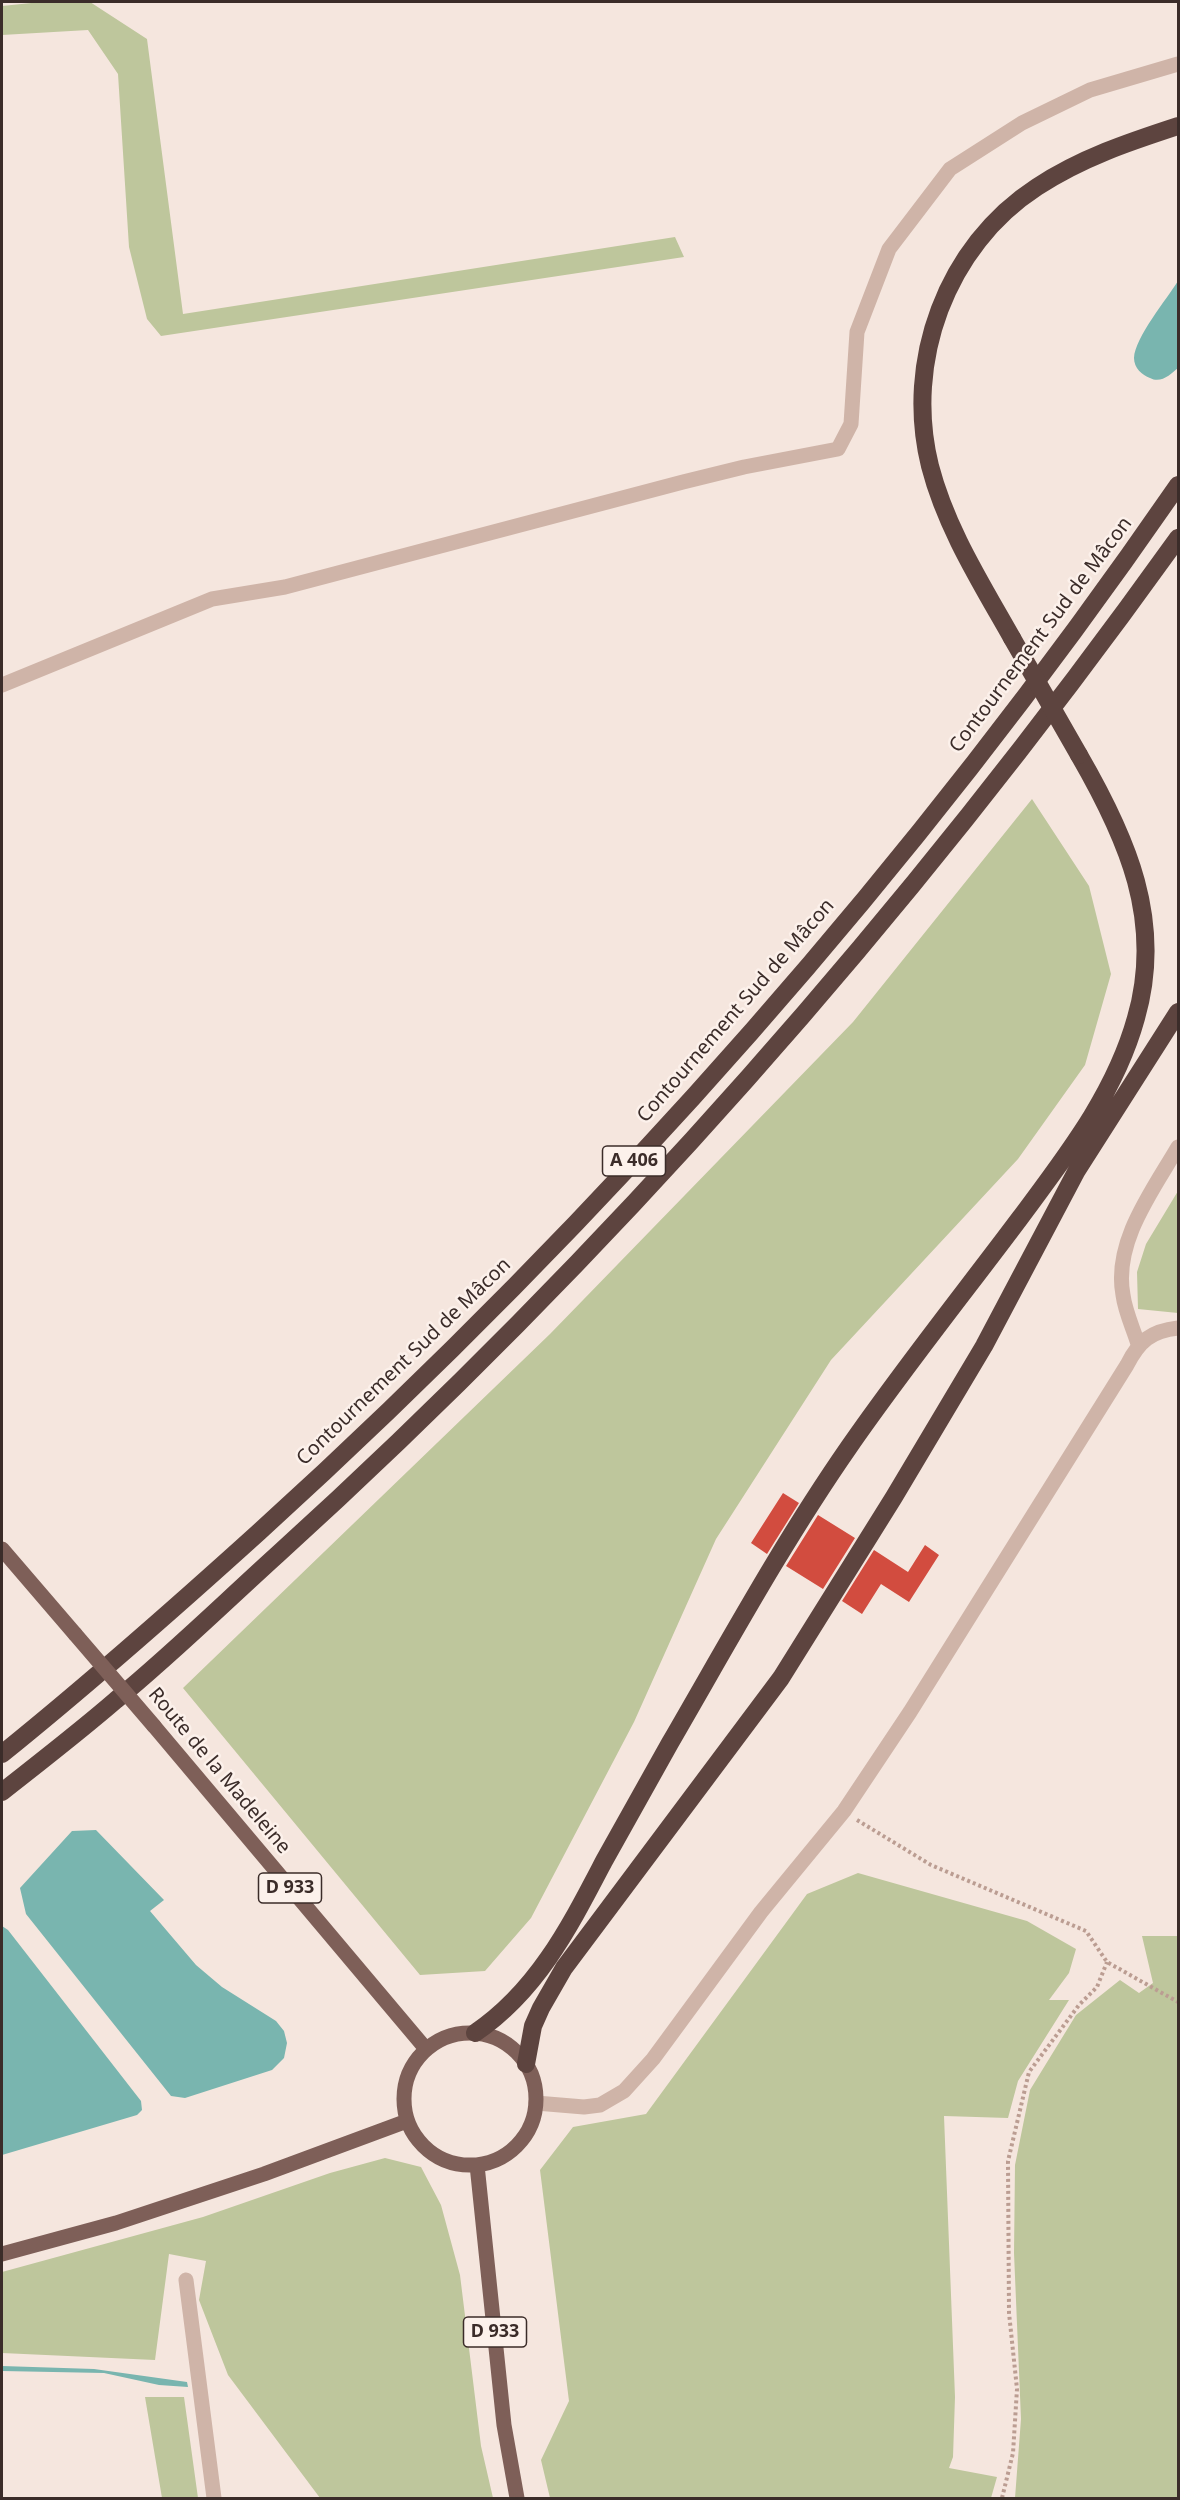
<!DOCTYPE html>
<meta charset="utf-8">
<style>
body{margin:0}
#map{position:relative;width:1180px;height:2500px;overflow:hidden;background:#f5e6de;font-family:"Noto Sans",sans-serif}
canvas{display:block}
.frame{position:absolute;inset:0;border:3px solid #3b2c29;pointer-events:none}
</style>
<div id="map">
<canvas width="1180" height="2500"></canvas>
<div class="frame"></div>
</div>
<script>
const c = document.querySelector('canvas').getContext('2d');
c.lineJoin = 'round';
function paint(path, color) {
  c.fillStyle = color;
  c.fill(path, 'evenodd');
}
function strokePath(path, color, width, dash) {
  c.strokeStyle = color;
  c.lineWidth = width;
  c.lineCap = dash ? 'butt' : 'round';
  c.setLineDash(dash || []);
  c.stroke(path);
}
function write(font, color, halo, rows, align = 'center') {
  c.font = font + ' "Noto Sans",sans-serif';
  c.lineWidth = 5;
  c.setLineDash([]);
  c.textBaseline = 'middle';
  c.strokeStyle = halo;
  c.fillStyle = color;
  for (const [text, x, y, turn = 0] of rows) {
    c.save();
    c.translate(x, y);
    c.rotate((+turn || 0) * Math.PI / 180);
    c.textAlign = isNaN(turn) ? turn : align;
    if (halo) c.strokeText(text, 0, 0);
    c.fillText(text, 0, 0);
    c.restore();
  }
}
const green = new Path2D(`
 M 41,2 L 90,2 L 147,39 L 183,314 L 675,237 L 684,257 L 161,336 L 147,319 L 129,247 L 118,74 L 88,30 L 2,35 L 2,6 Z
 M 1032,799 L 1089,886 L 1111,974 L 1085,1065 L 1018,1159 L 831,1360 L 716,1539 L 634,1722 L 531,1918 L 485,1971 L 420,1975 L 183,1688 L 550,1334 L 853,1022 Z
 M 1178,1191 L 1178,1313 L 1138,1309 L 1137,1272 L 1146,1244 Z
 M 858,1873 L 1027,1921 L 1076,1949 L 1069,1973 L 1049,2000 L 1069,2000 L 1018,2081 L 1008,2118 L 944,2116 L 955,2397 L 953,2457 L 949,2468 L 997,2477 L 991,2498 L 550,2498 L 541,2460 L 569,2401 L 540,2170 L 573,2127 L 646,2114 L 807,1894 Z
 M 1142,1936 L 1178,1936 L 1178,2498 L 1015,2498 L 1021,2419 L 1014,2253 L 1015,2165 L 1030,2090 L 1076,2015 L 1120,1980 L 1139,1993 L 1153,1983 Z
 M 385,2158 L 421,2167 L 441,2205 L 460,2275 L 481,2446 L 493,2498 L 320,2498 L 228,2375 L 199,2300 L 206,2261 L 169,2254 L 155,2360 L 2,2353 L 2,2272 L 203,2217 L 330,2173 Z
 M 145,2397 L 184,2397 L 198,2498 L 162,2498 Z`);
const water = new Path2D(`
 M 1178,281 L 1178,368 C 1171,374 1161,384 1150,378 C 1142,375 1134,368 1134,358 C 1135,337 1167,299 1178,281 Z
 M 96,1830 L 164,1900 L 150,1911 L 196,1965 L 222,1987 L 276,2021 L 284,2031 L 287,2043 L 284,2058 L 272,2070 L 185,2098 L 171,2096 L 26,1914 L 20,1888 L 72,1831 Z
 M 2,1926 L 8,1930 L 141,2101 L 142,2110 L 137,2115 L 2,2155 Z
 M 2,2366 L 94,2369 L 187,2382 L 188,2387 L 159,2385 L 104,2373 L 2,2371 Z`);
const building = new Path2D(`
 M 783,1493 L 799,1503 L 767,1554 L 751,1543 Z
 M 818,1515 L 855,1538 L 823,1589 L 786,1566 Z
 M 925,1545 L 939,1555 L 909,1602 L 881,1584 L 862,1614 L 842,1601 L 874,1550 L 908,1572 Z`);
const path = new Path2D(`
 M 857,1820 L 931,1865 L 1086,1931 L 1107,1962 L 1178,2002
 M 1002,2498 L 1013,2453 L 1017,2389 L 1009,2313 L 1008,2161 L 1029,2072 L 1079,2005 L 1097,1987 L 1107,1962`);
const minor = new Path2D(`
 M 2,685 L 212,599 L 285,587 L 683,482 L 744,467 L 838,449 L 851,424 L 857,332 L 889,249 L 950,169 L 1022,123 L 1090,90 L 1178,64
 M 1138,1344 C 1133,1328 1125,1311 1123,1295 C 1113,1242 1153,1190 1178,1147
 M 536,2103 L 584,2107 L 600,2105 L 624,2091 L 653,2059 L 761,1912 L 844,1811 L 910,1712 L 1127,1365 C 1139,1341 1151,1331 1178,1328
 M 186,2280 L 214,2498`);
const major = new Path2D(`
 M 2,1549 L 75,1634
 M 154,1726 L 426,2049
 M404 2099a66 66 0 1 1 132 0a66 66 0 1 1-132 0Z
 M 477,2165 L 504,2425 L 517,2498
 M 2,2254 L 116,2223 L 264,2174 L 407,2121`);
const highway = new Path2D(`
 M 1012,638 C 981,583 946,528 930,466 C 904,362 946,246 1037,187 C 1081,158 1129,142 1178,126
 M 2,1754 C 90,1683 175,1608 259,1532 C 603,1219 914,868 1178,485
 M 2,1792 C 40,1762 79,1732 116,1700 C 172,1654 224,1603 277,1555 C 614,1249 913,908 1178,538
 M 475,2033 C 538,1990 570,1926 604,1861 C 626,1821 648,1782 670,1743 C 728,1643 783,1542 849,1447 C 903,1369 963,1294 1020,1218 C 1066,1156 1115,1094 1136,1018 C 1164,921 1127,838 1079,755
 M 526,2064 L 533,2026 L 541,2008 L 564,1968 L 781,1678 L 894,1497 L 984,1346 L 1076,1172 L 1178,1012`);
const majorBridge = new Path2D(`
 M 75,1634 L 154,1726`);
const highwayBridge = new Path2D(`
 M 1012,638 L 1079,755`);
const shields = [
 [634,1161,63],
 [290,1888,63],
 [495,2332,63]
];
const shieldNames = [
 ["A 406",634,1161],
 ["D 933",290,1888],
 ["D 933",495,2332]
];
const streetNames = [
 ["Contournement Sud de Mâcon",1041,635,-53],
 ["Contournement Sud de Mâcon",736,1011,-49],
 ["Contournement Sud de Mâcon",404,1362,-44],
 ["Route de la Madeleine",219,1771,50]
];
paint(green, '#bec69c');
paint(water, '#79b5af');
paint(building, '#d24c3f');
strokePath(path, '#bb9d92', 4, [3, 3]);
strokePath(minor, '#cfb4a8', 15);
strokePath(major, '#7e5f58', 15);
strokePath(highway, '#5d443f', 18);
strokePath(majorBridge, '#7e5f58', 15);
strokePath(highwayBridge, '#5d443f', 18);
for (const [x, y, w] of shields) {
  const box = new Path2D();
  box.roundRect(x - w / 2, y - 15, w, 30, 4.5);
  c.fillStyle = '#fcf1eb';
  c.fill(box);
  strokePath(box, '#3b2c29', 1.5);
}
write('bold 18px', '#3b2c29', null, shieldNames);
write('20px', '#3b2c29', '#fcf1eb', streetNames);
</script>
